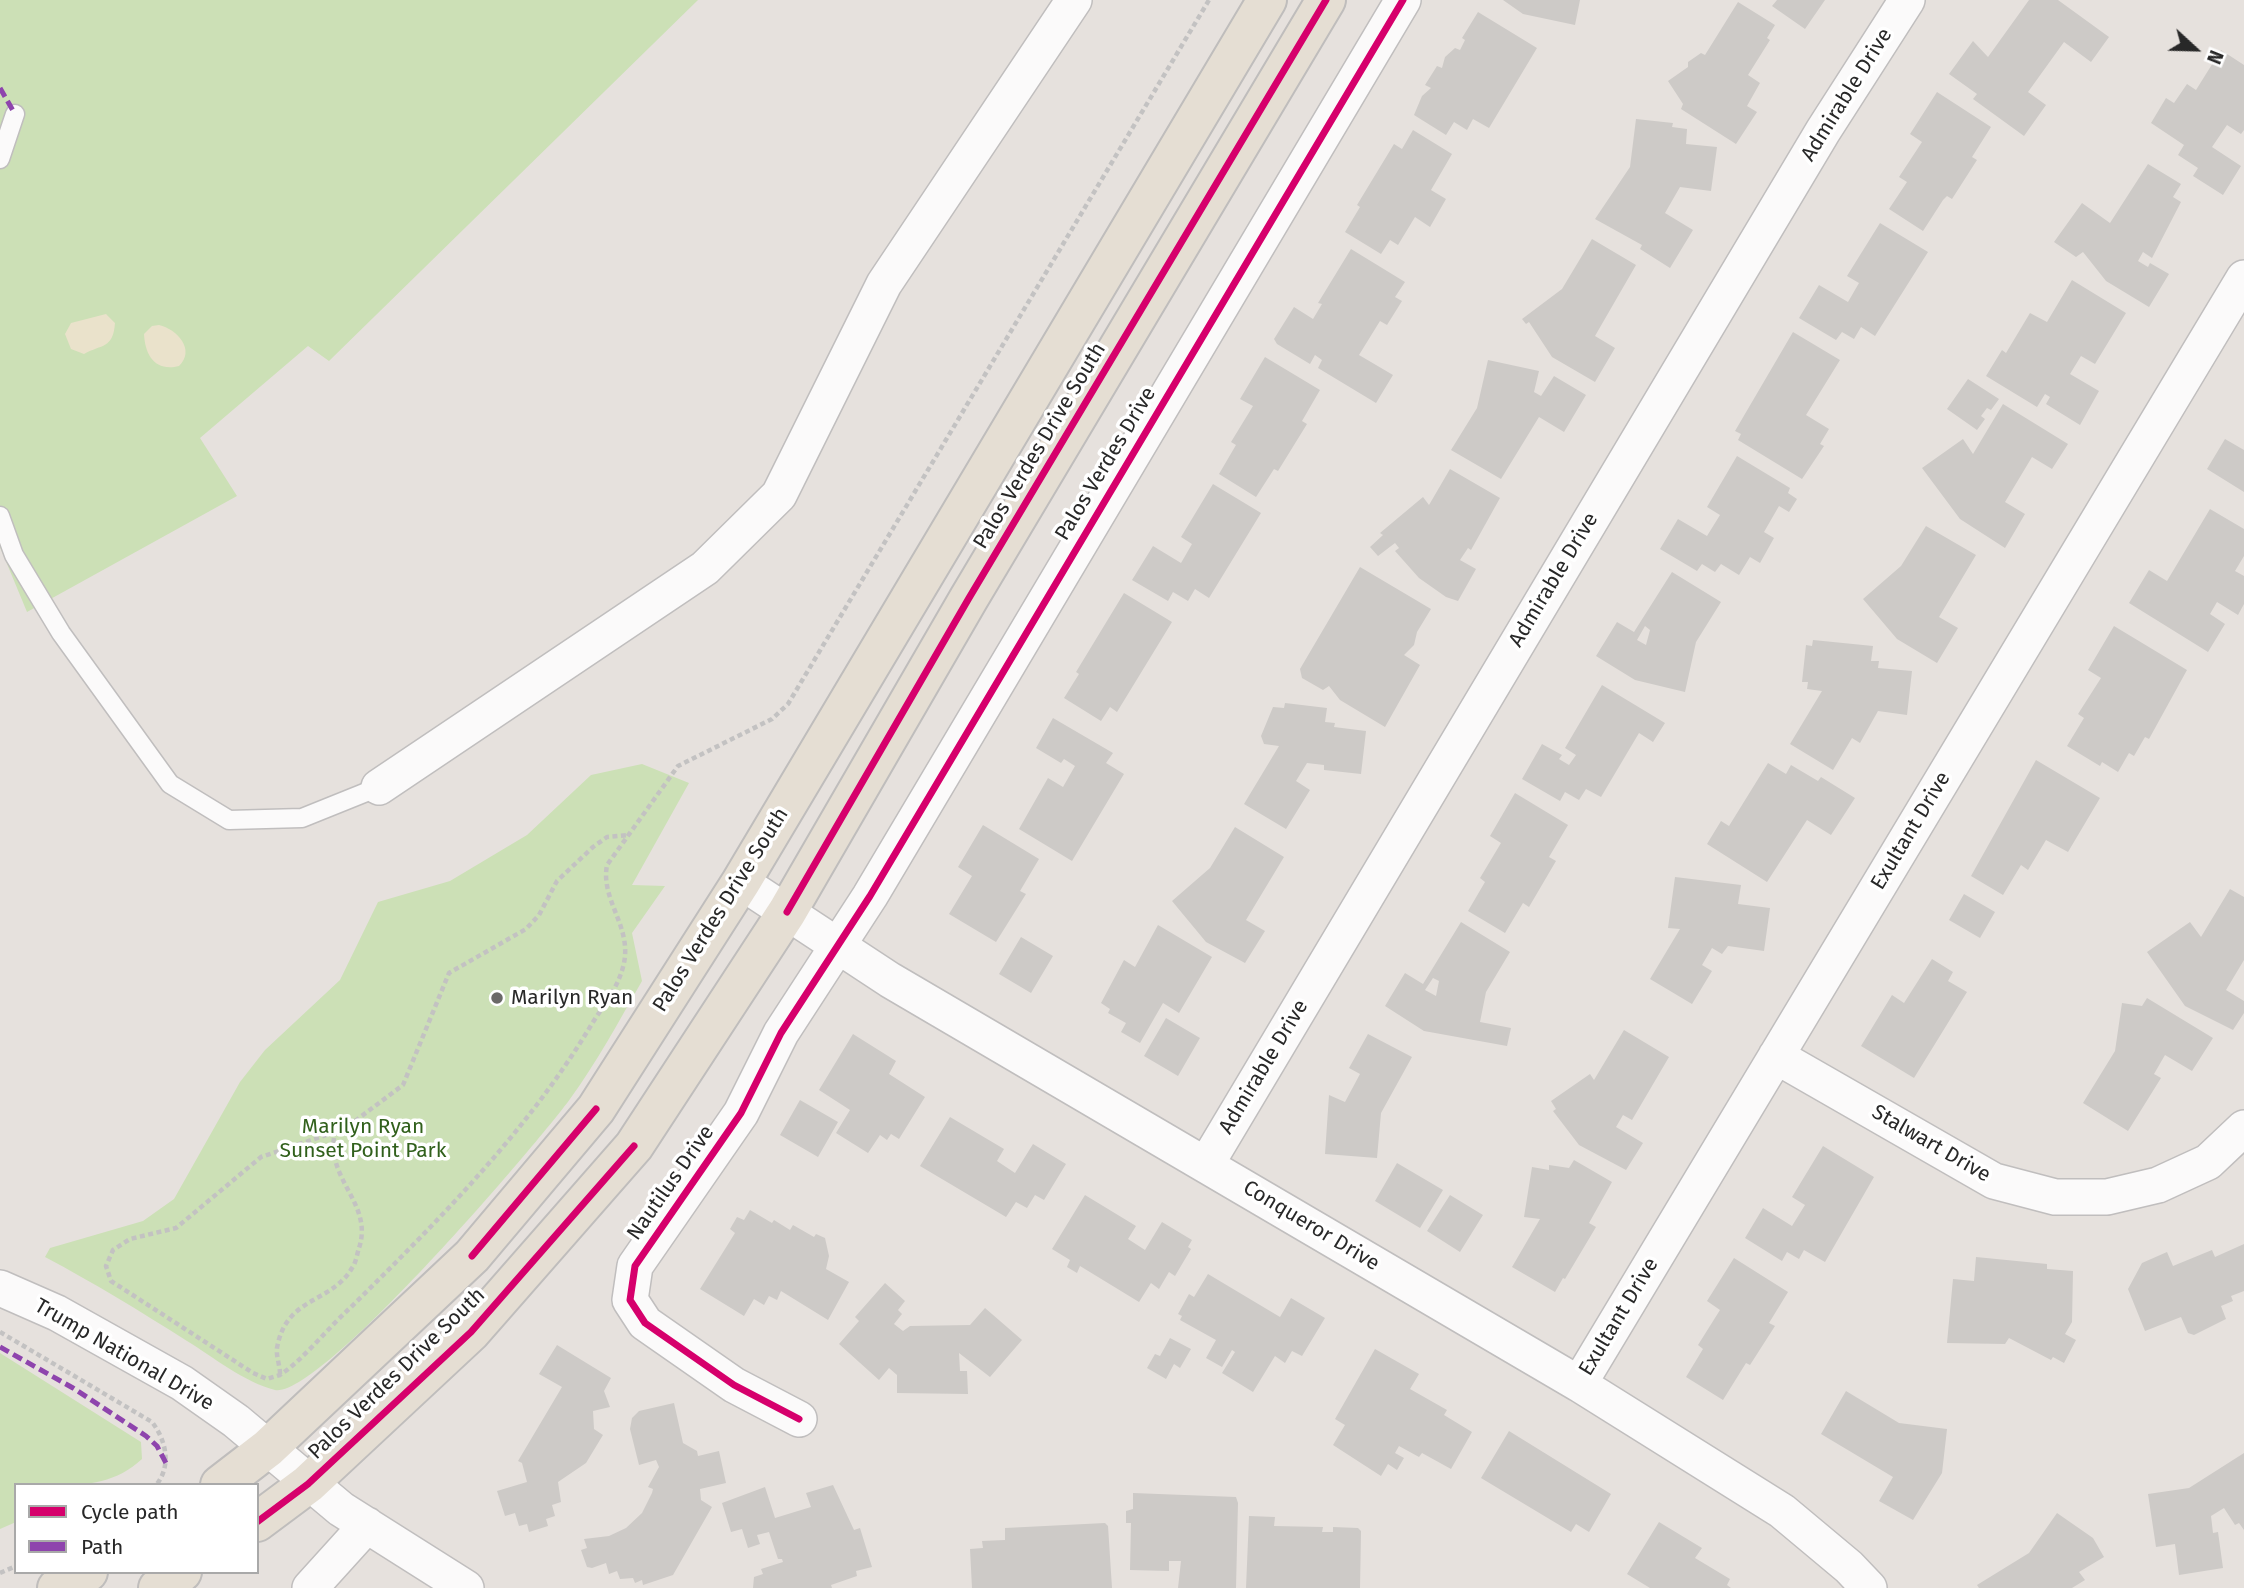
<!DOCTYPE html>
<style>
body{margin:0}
#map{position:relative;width:2244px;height:1588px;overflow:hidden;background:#e6e1dd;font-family:"Fira Sans",sans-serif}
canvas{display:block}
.legend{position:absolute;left:14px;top:1483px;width:245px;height:91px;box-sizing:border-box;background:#fff;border:2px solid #a9a9a9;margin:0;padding:9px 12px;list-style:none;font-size:21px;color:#282828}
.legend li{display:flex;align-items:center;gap:14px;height:35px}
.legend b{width:35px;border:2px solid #a9a9a9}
.north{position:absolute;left:2160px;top:14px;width:70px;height:70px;-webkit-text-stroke:5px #fff;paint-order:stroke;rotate:112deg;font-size:19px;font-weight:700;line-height:28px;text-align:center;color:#282828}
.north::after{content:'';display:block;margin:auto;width:24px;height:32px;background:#282828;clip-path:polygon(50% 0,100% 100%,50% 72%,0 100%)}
</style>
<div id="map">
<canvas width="2244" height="1588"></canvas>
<ul class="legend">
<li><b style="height:9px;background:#d6006c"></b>Cycle path</li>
<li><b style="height:9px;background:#8e44ad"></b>Path</li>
</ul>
<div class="north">N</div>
</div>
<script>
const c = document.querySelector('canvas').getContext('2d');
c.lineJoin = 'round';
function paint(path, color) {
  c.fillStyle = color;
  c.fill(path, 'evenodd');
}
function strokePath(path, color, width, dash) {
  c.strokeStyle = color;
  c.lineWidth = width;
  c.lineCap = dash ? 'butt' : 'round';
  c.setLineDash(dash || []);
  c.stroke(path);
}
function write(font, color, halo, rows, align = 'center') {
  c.font = font + ' "Fira Sans",sans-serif';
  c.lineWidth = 7;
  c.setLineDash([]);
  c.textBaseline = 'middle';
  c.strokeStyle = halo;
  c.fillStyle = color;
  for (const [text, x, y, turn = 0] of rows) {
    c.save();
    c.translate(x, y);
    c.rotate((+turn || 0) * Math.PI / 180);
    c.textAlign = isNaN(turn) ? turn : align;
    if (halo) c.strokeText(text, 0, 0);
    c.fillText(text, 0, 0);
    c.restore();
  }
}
const green = new Path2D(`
 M 0,0 L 698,0 L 329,361 L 308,346 L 200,438 L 237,496 L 27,612 L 0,547 Z
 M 642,764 L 689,783 L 632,885 L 665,886 L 632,933 L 642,981 C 619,1021 597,1062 570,1099 C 538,1143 319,1400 275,1390 C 244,1382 213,1357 187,1341 C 140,1311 94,1283 45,1257 L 50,1248 L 143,1221 L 174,1199 L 240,1082 L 265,1050 L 340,980 L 378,902 L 450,881 L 527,835 L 591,775 Z
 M 0,1353 L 141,1442 L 142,1459 C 107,1492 61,1485 16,1485 L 16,1522 L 0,1529 Z`);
const sand = new Path2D(`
 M 106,314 L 115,323 C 113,349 102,344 84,354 L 71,349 L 65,334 L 71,323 Z
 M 159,325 C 177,329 196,350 179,366 C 155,372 145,355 144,334 L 152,326 Z`);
const building = new Path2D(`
 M 1503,0 L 1580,0 L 1575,25 L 1523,14 Z
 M 1777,0 L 1825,0 L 1805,29 L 1772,6 Z
 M 2029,0 L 2058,0 L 2109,37 L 2091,62 L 2064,42 L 2028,92 L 2046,105 L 2024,136 L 1973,99 L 1977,94 L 1949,74 L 1973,41 L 1988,57 Z
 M 1738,2 L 1775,25 L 1767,38 L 1770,40 L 1748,75 L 1760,83 L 1747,106 L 1757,112 L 1736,144 L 1681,109 L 1683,104 L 1668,81 L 1688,67 L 1688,62 L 1701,53 L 1705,55 Z
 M 1478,12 L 1537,48 L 1489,128 L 1473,119 L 1467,130 L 1454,122 L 1446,135 L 1414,115 L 1422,96 L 1431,88 L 1425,85 L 1437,66 L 1442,68 L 1445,57 L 1455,48 L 1460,50 L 1465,40 L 1462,38 Z
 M 2221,50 L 2244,65 L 2244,130 L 2241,134 L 2227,125 L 2212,147 L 2241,166 L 2223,195 L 2193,176 L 2198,168 L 2178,155 L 2184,145 L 2151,123 L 2166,98 L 2174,103 L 2187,84 L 2196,90 Z
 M 1937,92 L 1991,127 L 1972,157 L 1977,160 L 1952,199 L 1947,196 L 1943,200 L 1923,231 L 1889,209 L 1907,182 L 1899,177 L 1922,142 L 1910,134 Z
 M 1636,119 L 1673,123 L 1672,127 L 1687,129 L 1686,144 L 1717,147 L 1711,191 L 1680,187 L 1665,213 L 1693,230 L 1670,268 L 1640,249 L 1642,245 L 1595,219 L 1630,167 Z
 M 1413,130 L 1452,154 L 1431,190 L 1446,199 L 1430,227 L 1415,217 L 1398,245 L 1390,240 L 1381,254 L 1345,232 L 1360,207 L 1357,205 L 1394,144 L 1402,149 Z
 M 2148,164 L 2181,184 L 2173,197 L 2181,202 L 2152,258 L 2143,252 L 2138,261 L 2148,267 L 2150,263 L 2169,274 L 2149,307 L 2106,281 L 2083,252 L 2076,257 L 2054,242 L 2082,203 L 2110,223 Z
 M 1880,223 L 1928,252 L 1875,336 L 1861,327 L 1854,339 L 1842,332 L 1836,340 L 1799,318 L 1819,285 L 1848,302 L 1859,283 L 1847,276 Z
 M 1592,239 L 1636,265 L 1595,336 L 1615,348 L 1595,382 L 1552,357 L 1529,322 L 1526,324 L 1522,319 L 1562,289 Z
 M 1351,249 L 1405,282 L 1395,297 L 1402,301 L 1387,325 L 1380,321 L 1359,355 L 1393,375 L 1376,403 L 1318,368 L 1322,360 L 1315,355 L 1310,364 L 1277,344 L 1274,339 L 1294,307 L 1313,319 L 1322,304 L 1318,303 Z
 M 2072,280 L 2126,313 L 2095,364 L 2081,356 L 2070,374 L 2099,391 L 2080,425 L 2046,404 L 2050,397 L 2045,394 L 2037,407 L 1986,376 L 2002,350 L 2006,353 L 2030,313 L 2047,322 Z
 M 1793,332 L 1840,360 L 1806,415 L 1829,429 L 1820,444 L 1824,446 L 1802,479 L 1738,440 L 1741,434 L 1735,431 Z
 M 1265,357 L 1320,390 L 1302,421 L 1307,424 L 1278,471 L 1274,469 L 1256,497 L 1219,474 L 1236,445 L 1231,442 L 1253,406 L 1240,399 Z
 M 1488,360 L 1539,371 L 1534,392 L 1541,396 L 1554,376 L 1586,395 L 1564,432 L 1539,417 L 1501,479 L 1451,450 L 1477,408 Z
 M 1968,379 L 1999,399 L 1991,410 L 1987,408 L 1981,416 L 1985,419 L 1977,430 L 1947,409 Z
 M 2003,404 L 2068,444 L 2052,469 L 2032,457 L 2005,502 L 2025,514 L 2005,548 L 1960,519 L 1922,468 L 1963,439 L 1973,454 Z
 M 2225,439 L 2244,450 L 2244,492 L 2207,469 Z
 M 1737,456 L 1790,488 L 1788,493 L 1797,499 L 1789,512 L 1779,506 L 1764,532 L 1774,538 L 1760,563 L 1750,557 L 1739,575 L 1721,564 L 1715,572 L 1702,564 L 1697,571 L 1660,549 L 1678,519 L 1707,536 L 1720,515 L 1707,507 Z
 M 1450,469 L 1500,498 L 1471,550 L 1468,548 L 1460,560 L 1476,569 L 1458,601 L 1446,597 L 1419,578 L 1395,551 L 1399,548 L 1395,543 L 1378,556 L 1370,547 L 1383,535 L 1380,533 L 1423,497 L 1429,505 Z
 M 1213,484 L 1261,513 L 1209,598 L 1195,589 L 1188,601 L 1173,592 L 1168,601 L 1132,580 L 1153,546 L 1181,563 L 1192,544 L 1181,537 Z
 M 2210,509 L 2244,529 L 2244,556 L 2235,571 L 2244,576 L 2244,604 L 2238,615 L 2217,602 L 2210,614 L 2225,624 L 2208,652 L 2129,603 L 2149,570 L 2167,581 Z
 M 1926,526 L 1976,555 L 1939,617 L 1958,628 L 1937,663 L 1897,639 L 1863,599 L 1901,566 Z
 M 1360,567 L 1431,609 L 1417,632 L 1414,645 L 1404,655 L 1420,665 L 1385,727 L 1340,700 L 1329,686 L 1323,690 L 1302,678 L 1300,669 Z
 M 1672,572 L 1721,602 L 1696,642 L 1685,692 L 1635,680 L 1596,656 L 1617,622 L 1634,632 ZM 1645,626 L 1650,630 L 1646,645 L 1637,640 Z
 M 1124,593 L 1172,622 L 1117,712 L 1110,707 L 1101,721 L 1064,698 L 1079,674 L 1076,672 Z
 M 2114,626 L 2187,670 L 2149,739 L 2145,737 L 2134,756 L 2129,753 L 2118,772 L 2102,762 L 2100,766 L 2067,746 L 2084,718 L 2078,714 L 2101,678 L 2088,670 Z
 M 1813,640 L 1873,646 L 1871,661 L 1879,661 L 1878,668 L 1912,671 L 1907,715 L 1878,711 L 1860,743 L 1852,738 L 1833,770 L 1790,744 L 1822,691 L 1807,689 L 1808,682 L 1802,682 L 1806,645 L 1812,646 Z
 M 1602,685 L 1665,723 L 1653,742 L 1639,733 L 1601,797 L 1586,789 L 1579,800 L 1565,792 L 1560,801 L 1522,779 L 1542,744 L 1562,755 L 1559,759 L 1569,765 L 1576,755 L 1565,748 Z
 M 1285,703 L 1327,708 L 1325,722 L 1335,723 L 1334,727 L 1366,731 L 1361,774 L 1324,770 L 1324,765 L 1307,763 L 1296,781 L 1310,790 L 1286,829 L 1244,804 L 1279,746 L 1264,744 L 1261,736 L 1273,707 L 1284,708 Z
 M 1053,718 L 1113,753 L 1106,763 L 1124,774 L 1072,861 L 1019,829 L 1048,778 L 1063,787 L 1075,766 L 1064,759 L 1061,763 L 1036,748 Z
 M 2036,760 L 2100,798 L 2068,852 L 2046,840 L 2028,870 L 2021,865 L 2003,895 L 1971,876 Z
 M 1768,763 L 1786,774 L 1791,765 L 1818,781 L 1821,777 L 1855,798 L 1831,835 L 1807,820 L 1767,882 L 1707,844 L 1721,821 L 1729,826 Z
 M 1515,793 L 1568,825 L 1549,857 L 1556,861 L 1529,907 L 1523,903 L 1505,933 L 1468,911 L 1485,882 L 1480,878 L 1501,843 L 1490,836 Z
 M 983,825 L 1039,859 L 1020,891 L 1026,894 L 996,942 L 949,914 L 972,876 L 958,867 Z
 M 1235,827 L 1284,857 L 1246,920 L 1265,931 L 1245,963 L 1206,942 L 1172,901 L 1210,868 Z
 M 1675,877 L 1741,885 L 1738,904 L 1770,908 L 1764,951 L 1728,946 L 1722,954 L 1712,948 L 1702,965 L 1712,971 L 1692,1004 L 1650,979 L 1680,929 L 1668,928 Z
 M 2230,889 L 2244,897 L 2244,960 L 2226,990 L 2244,1001 L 2244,1013 L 2233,1030 L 2185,1006 L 2147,952 L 2190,922 L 2201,937 Z
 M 1964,894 L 1995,912 L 1980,938 L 1949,920 Z
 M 1461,922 L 1510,952 L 1486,992 L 1480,1022 L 1511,1028 L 1507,1046 L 1424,1031 L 1385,1006 L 1405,973 L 1423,984 ZM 1433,978 L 1439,981 L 1436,996 L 1425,990 Z
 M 1158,925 L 1212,957 L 1179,1013 L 1163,1003 L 1140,1043 L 1121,1032 L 1126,1023 L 1108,1013 L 1110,1009 L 1101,1003 L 1124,960 L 1135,967 Z
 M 1021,937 L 1053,956 L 1031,993 L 999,974 Z
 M 1932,959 L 1953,972 L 1948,981 L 1967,992 L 1914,1078 L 1861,1046 L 1892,995 L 1904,1003 Z
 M 2147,998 L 2213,1038 L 2192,1071 L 2165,1055 L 2154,1074 L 2161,1078 L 2128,1131 L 2083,1103 L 2115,1051 L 2122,1003 L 2142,1006 Z
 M 1166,1018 L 1200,1038 L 1178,1076 L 1144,1056 Z
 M 1624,1030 L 1669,1057 L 1632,1120 L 1623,1115 L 1616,1127 L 1643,1143 L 1626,1170 L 1579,1145 L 1553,1111 L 1556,1109 L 1551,1101 L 1590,1074 L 1594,1080 Z
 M 853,1034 L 896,1061 L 889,1074 L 925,1097 L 899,1139 L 891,1134 L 887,1140 L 880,1135 L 868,1153 L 836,1133 L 850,1110 L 819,1090 Z
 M 1368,1034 L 1412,1057 L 1381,1113 L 1377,1158 L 1325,1154 L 1329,1095 L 1345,1102 L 1360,1074 L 1349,1068 Z
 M 800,1100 L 838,1122 L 818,1157 L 780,1135 Z
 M 950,1117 L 1004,1149 L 997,1161 L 1015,1173 L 1033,1144 L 1066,1164 L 1044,1200 L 1035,1195 L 1027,1208 L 1016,1202 L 1006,1217 L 920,1166 Z
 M 1823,1146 L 1874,1177 L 1825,1262 L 1804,1250 L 1799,1259 L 1787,1252 L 1782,1261 L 1745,1238 L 1763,1208 L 1792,1226 L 1805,1205 L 1792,1197 Z
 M 1574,1160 L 1612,1182 L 1589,1223 L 1596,1227 L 1565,1279 L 1563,1278 L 1555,1292 L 1512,1267 L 1540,1219 L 1524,1217 L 1532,1167 L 1549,1170 L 1549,1165 L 1569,1168 Z
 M 1397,1163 L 1443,1190 L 1420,1228 L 1375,1201 Z
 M 1085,1195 L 1136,1226 L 1128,1239 L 1145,1250 L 1162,1222 L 1192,1240 L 1188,1247 L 1191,1249 L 1175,1276 L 1169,1272 L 1159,1289 L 1151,1283 L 1139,1302 L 1080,1266 L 1077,1273 L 1067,1267 L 1070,1260 L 1052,1249 Z
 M 1450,1195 L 1483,1215 L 1460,1252 L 1427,1231 Z
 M 750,1210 L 772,1223 L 774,1220 L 790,1230 L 793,1225 L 814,1237 L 816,1234 L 825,1238 L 829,1256 L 826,1269 L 849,1282 L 828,1320 L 781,1291 L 777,1300 L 769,1296 L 764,1305 L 754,1299 L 744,1316 L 700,1289 L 735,1233 L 730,1229 L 737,1217 L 744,1220 Z
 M 2244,1244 L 2244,1291 L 2231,1296 L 2233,1301 L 2221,1306 L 2226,1319 L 2194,1335 L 2188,1333 L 2181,1317 L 2145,1331 L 2128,1289 L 2142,1263 L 2167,1252 L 2173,1266 L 2212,1250 L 2215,1257 Z
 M 1976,1257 L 2047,1264 L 2047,1269 L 2073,1271 L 2072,1322 L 2065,1334 L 2076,1340 L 2064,1363 L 2053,1357 L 2051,1360 L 2009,1338 L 2005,1344 L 1947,1343 L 1953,1279 L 1974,1281 Z
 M 1734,1258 L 1788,1292 L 1769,1323 L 1775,1326 L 1750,1365 L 1746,1363 L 1723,1400 L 1686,1377 L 1703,1349 L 1698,1345 L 1720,1310 L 1707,1301 Z
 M 1208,1274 L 1280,1317 L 1291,1298 L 1325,1318 L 1302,1356 L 1292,1351 L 1285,1363 L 1275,1356 L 1253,1392 L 1222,1373 L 1235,1352 L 1232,1350 L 1222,1367 L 1206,1358 L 1216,1340 L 1180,1320 L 1182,1316 L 1178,1314 L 1189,1294 L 1194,1297 Z
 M 885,1283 L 905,1301 L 898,1310 L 902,1314 L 894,1324 L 903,1331 L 910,1326 L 970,1325 L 985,1308 L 1022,1340 L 990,1377 L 959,1353 L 960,1371 L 967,1371 L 968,1394 L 897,1393 L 897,1375 L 889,1368 L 879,1380 L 839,1344 L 859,1321 L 855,1317 Z
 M 1170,1338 L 1191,1349 L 1180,1368 L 1174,1364 L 1166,1379 L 1147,1368 L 1155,1354 L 1160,1356 Z
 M 557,1345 L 611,1378 L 604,1391 L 610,1407 L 593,1411 L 594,1429 L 603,1435 L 586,1463 L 558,1482 L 561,1502 L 552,1505 L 555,1516 L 546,1519 L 548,1526 L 529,1532 L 527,1524 L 519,1526 L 515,1513 L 505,1516 L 497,1491 L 527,1482 L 522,1463 L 518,1461 L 562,1387 L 539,1374 Z
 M 1375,1349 L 1419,1374 L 1410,1389 L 1447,1410 L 1444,1415 L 1472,1432 L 1451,1469 L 1422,1453 L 1419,1457 L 1399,1446 L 1395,1453 L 1404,1458 L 1397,1470 L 1388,1464 L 1381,1476 L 1333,1445 L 1345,1425 L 1335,1419 Z
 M 1846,1391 L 1899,1423 L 1947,1429 L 1942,1473 L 1913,1520 L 1879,1501 L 1893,1477 L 1821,1434 Z
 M 674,1403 L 683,1443 L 697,1451 L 698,1456 L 719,1451 L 726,1483 L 700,1489 L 701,1500 L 712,1507 L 673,1575 L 643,1585 L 642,1580 L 635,1583 L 633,1578 L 620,1579 L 617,1571 L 609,1574 L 606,1563 L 592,1568 L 587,1567 L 581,1550 L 587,1548 L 584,1539 L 609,1536 L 626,1528 L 642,1513 L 652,1493 L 653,1489 L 648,1487 L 659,1467 L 656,1460 L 639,1465 L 630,1429 L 632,1418 L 639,1411 Z
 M 1509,1431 L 1611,1494 L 1589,1532 L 1576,1524 L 1571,1532 L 1481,1478 Z
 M 2244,1453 L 2244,1530 L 2239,1523 L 2235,1525 L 2224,1508 L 2211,1516 L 2213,1533 L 2218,1532 L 2223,1568 L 2179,1575 L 2175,1544 L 2156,1547 L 2148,1494 L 2189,1488 Z
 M 833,1485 L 854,1530 L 860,1528 L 872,1567 L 856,1571 L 857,1576 L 831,1585 L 832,1588 L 753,1588 L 754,1577 L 763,1574 L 761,1569 L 783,1562 L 782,1559 L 778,1559 L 769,1532 L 757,1535 L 760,1544 L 748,1548 L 742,1529 L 731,1532 L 722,1503 L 765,1487 L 775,1518 L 811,1507 L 806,1493 Z
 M 1133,1493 L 1236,1497 L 1238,1503 L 1236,1588 L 1178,1588 L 1181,1561 L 1169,1561 L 1169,1571 L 1130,1570 L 1131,1523 L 1126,1523 L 1126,1511 L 1133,1509 Z
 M 2057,1513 L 2093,1538 L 2104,1557 L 2079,1572 L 2085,1580 L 2072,1588 L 1979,1588 L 1977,1585 L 2029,1553 Z
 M 1249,1516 L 1275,1517 L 1274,1526 L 1323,1527 L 1322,1532 L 1333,1532 L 1333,1527 L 1358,1528 L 1361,1531 L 1360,1588 L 1246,1588 Z
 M 1659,1522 L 1702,1548 L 1695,1558 L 1730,1579 L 1727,1585 L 1731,1588 L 1650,1588 L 1627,1574 Z
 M 1105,1523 L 1108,1526 L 1112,1588 L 972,1588 L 970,1549 L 983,1548 L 982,1541 L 1005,1540 L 1005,1528 Z`);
const path = new Path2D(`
 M 335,1132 L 261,1157 L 176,1228 L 130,1239 L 113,1250 L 106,1266 L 111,1281 L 253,1373 L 267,1379 L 280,1375 C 304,1359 327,1329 349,1309 C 437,1222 526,1133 590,1027 C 602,1007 617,990 623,967 C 634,928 600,901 607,865 L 678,766 L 772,719 L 788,704 L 1209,0
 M 0,1332 L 152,1422 C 166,1440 172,1466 156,1485
 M 280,1374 C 280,1365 276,1357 277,1348 C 286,1296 331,1304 352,1268 C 356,1263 357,1254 359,1248 C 374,1203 324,1179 335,1132 L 347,1127 L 403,1085 L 449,973 L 526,929 L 539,915 L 557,881 L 593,847 L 607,837 L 629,835
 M 0,1573 L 16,1566`);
const service = new Path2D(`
 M 0,159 L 15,114
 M 0,516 L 14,555 L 61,633 L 170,784 L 229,820 L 302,818 L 379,787`);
const minor = new Path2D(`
 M 379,787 L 705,568 L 779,495 L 884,284 L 1074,0
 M 741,882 L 890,980 L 1579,1384 L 1782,1511 L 1849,1567 L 1869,1588
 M 1776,1056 L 1994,1181 L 2055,1197 L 2107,1197 L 2158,1185 L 2208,1162 L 2244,1128
 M 1207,1163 L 1823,131 L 1907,0
 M 0,1288 L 57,1313 L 182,1383 L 236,1421 L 341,1509 L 466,1588
 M 1579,1384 L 2244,278
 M 799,1419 L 734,1385 L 645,1323 L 630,1300 L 635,1266 L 741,1113 L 781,1033 L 870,896 L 1403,0
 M 310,1588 L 367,1525`);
const primary = new Path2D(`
 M 220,1485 L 268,1448 L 472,1256 L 596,1109 L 741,882 L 1267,0
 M 257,1522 L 308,1484 L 471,1332 L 634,1146 L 787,912 L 969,598 L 1326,0
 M 57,1588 L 88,1572
 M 158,1588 L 182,1572`);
const quiet = new Path2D(`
 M 0,88 L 15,114
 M 0,1347 L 73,1388 L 146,1436 L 157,1446 L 166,1463`);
const cycleway = new Path2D(`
 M 787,912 L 969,598 L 1326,0
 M 472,1256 L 596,1109
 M 799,1419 L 734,1385 L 645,1323 L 630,1300 L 635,1266 L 741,1113 L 781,1033 L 870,896 L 1403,0
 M 257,1522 L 308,1484 L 471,1332 L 634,1146`);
const markers = [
 [497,998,7,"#6a6967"]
];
const streetNames = [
 ["Admirable Drive",1847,95,-58],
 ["Palos Verdes Drive South",1040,446,-59],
 ["Palos Verdes Drive",1106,464,-59],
 ["Admirable Drive",1554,580,-59],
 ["Exultant Drive",1911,831,-59],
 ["Palos Verdes Drive South",721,910,-58],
 ["Admirable Drive",1264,1067,-59],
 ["Stalwart Drive",1931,1144,30],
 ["Nautilus Drive",671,1183,-55],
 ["Conqueror Drive",1311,1226,31],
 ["Exultant Drive",1619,1317,-59],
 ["Trump National Drive",124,1355,30],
 ["Palos Verdes Drive South",397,1374,-44]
];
const poiNames = [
 ["Marilyn Ryan",511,998]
];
const parkNames = [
 ["Marilyn Ryan",363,1127],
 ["Sunset Point Park",363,1151]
];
paint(green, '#cce0b6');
paint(sand, '#eae2cb');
paint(building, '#cdcac7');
strokePath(service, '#c0bebe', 21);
strokePath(minor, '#c0bebe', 38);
strokePath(primary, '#bfbdbc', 42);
strokePath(path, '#c3c2c2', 4.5, [5, 3.5]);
strokePath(service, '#fbfafa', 18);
strokePath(minor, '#fbfafa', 35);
strokePath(primary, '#e5ded3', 38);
strokePath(quiet, '#8e44ad', 5, [10, 5]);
strokePath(cycleway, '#d6006c', 7);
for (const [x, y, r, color] of markers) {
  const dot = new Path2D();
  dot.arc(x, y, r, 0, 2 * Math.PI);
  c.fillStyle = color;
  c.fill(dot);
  strokePath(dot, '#fff', 2.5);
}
write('21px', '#282828', '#fff', streetNames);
write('21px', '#282828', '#fff', poiNames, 'left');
write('21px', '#31601c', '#fff', parkNames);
</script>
